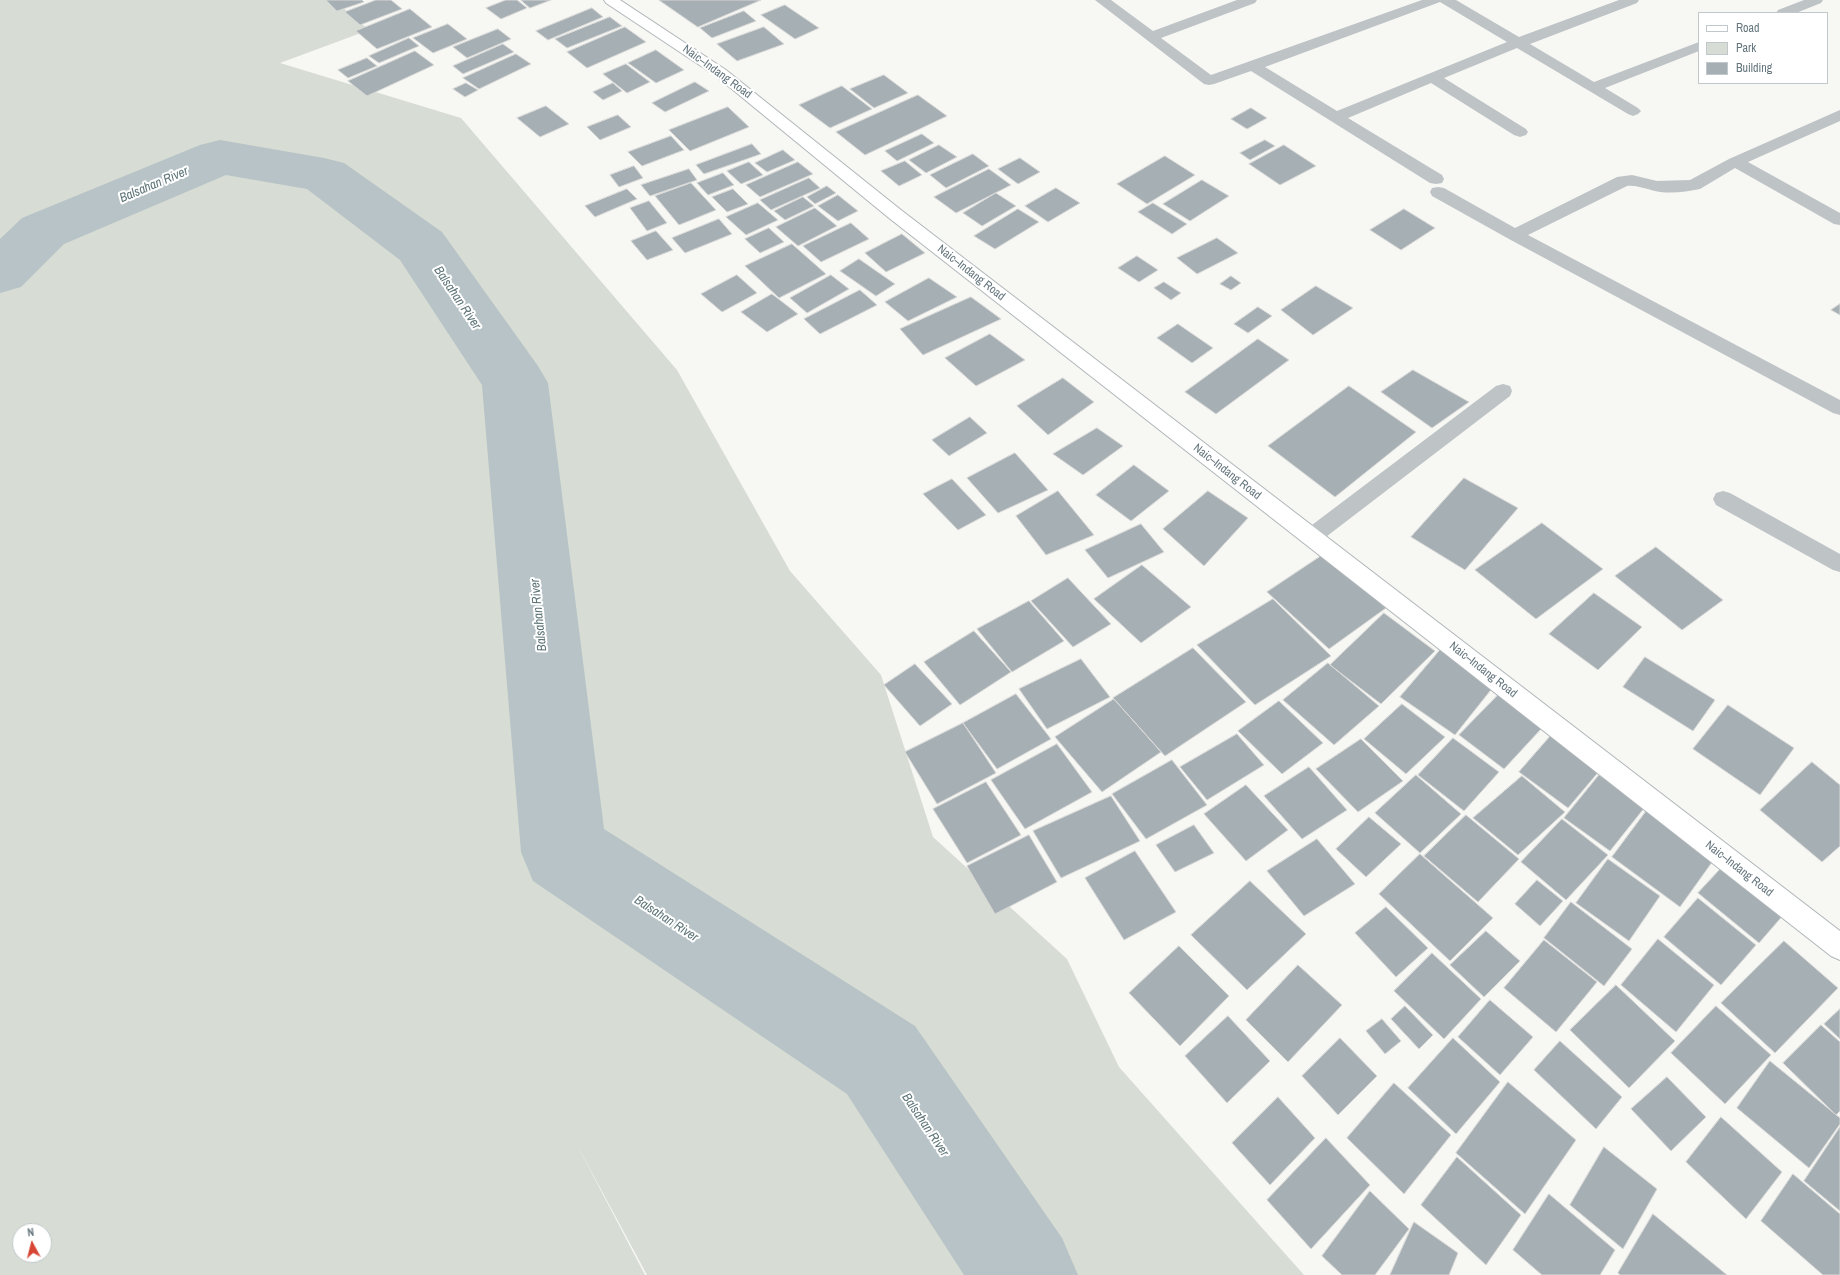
<!DOCTYPE html>
<meta charset="utf-8">
<style>
body{margin:0}
#map{position:relative;width:1840px;height:1275px;overflow:hidden;background:#f7f7f4;font-family:"Archivo Narrow",sans-serif}
canvas{display:block}
.legend{position:absolute;left:1698px;top:12px;width:130px;height:72px;box-sizing:border-box;background:#fff;border:1px solid #c1c8cb;margin:0;padding:5px 7px;list-style:none;font-size:12px;color:#64757d}
.legend li{display:flex;align-items:center;gap:8px;height:20px}
.legend b{width:20px;border:1px solid #c1c8cb}
.north{position:absolute;left:12px;top:1223px;width:40px;height:40px;box-sizing:border-box;background:#fff;border:1px solid #c1c8cb;border-radius:50%;rotate:353deg;font-size:11px;font-weight:700;line-height:16px;text-align:center;color:#64757d}
.north::after{content:'';display:block;margin:auto;width:14px;height:18px;background:#d74634;clip-path:polygon(50% 0,100% 100%,50% 72%,0 100%)}
</style>
<div id="map">
<canvas width="1840" height="1275"></canvas>
<ul class="legend">
<li><b style="height:5px;background:#fff"></b>Road</li>
<li><b style="height:11px;background:#d7dcd4"></b>Park</li>
<li><b style="height:11px;background:#a6afb3"></b>Building</li>
</ul>
<div class="north">N</div>
</div>
<script>
const c = document.querySelector('canvas').getContext('2d');
c.lineJoin = 'round';
function paint(path, color) {
  c.fillStyle = color;
  c.fill(path, 'evenodd');
}
function strokePath(path, color, width, dash) {
  c.strokeStyle = color;
  c.lineWidth = width;
  c.lineCap = dash ? 'butt' : 'round';
  c.setLineDash(dash || []);
  c.stroke(path);
}
function write(font, color, halo, rows, align = 'center') {
  c.font = font + ' "Archivo Narrow",sans-serif';
  c.lineWidth = 4;
  c.setLineDash([]);
  c.textBaseline = 'middle';
  c.strokeStyle = halo;
  c.fillStyle = color;
  for (const [text, x, y, turn = 0] of rows) {
    c.save();
    c.translate(x, y);
    c.rotate((+turn || 0) * Math.PI / 180);
    c.textAlign = isNaN(turn) ? turn : align;
    if (halo) c.strokeText(text, 0, 0);
    c.fillText(text, 0, 0);
    c.restore();
  }
}
const green = new Path2D(`
 M 0,0 L 334,0 L 369,30 L 280,63 L 461,118 L 677,370 L 790,571 L 881,675 L 933,837 L 1067,959 L 1119,1067 L 1304,1275 L 647,1275 L 575,1141 L 645,1275 L 0,1275 ZM 20,1231 L 44,1231 L 44,1255 L 20,1255 Z`);
const river = new Path2D(`
 M 220,140 L 324,158 L 344,163 L 442,232 L 538,366 L 548,383 L 604,829 L 915,1026 L 1062,1238 L 1078,1275 L 964,1275 L 847,1094 L 533,881 L 521,852 L 482,385 L 400,260 L 307,189 L 226,175 L 64,244 L 21,287 L 0,293 L 0,239 L 22,218 L 200,145 Z`);
const building = new Path2D(`
 M 326,0 L 362,0 L 364,2 L 337,11 Z
 M 376,0 L 391,0 L 402,9 L 360,25 L 345,12 Z
 M 506,0 L 517,0 L 527,8 L 501,19 L 486,8 Z
 M 521,0 L 551,0 L 530,8 Z
 M 659,0 L 761,0 L 698,27 Z
 M 785,5 L 819,28 L 795,39 L 761,15 Z
 M 592,8 L 603,17 L 548,40 L 536,31 Z
 M 410,9 L 432,27 L 377,49 L 356,31 Z
 M 744,11 L 756,21 L 712,38 L 700,28 Z
 M 610,17 L 622,26 L 567,48 L 555,39 Z
 M 448,24 L 467,39 L 433,53 L 413,38 Z
 M 625,27 L 646,42 L 587,68 L 567,52 Z
 M 764,27 L 784,44 L 737,61 L 717,44 Z
 M 498,29 L 511,39 L 467,58 L 453,47 Z
 M 409,38 L 419,46 L 379,63 L 369,56 Z
 M 503,44 L 514,52 L 463,74 L 453,66 Z
 M 656,50 L 684,70 L 656,83 L 628,63 Z
 M 415,51 L 434,65 L 367,96 L 348,81 Z
 M 516,54 L 531,64 L 479,89 L 463,78 Z
 M 367,58 L 377,66 L 348,78 L 338,70 Z
 M 626,64 L 650,82 L 627,93 L 603,74 Z
 M 884,75 L 908,93 L 874,108 L 850,89 Z
 M 695,82 L 709,91 L 665,112 L 652,103 Z
 M 466,83 L 478,90 L 465,97 L 453,89 Z
 M 613,83 L 622,91 L 603,100 L 593,92 Z
 M 842,86 L 872,109 L 830,128 L 799,105 Z
 M 918,95 L 947,116 L 865,155 L 836,132 Z
 M 546,106 L 569,124 L 540,137 L 517,118 Z
 M 728,107 L 749,127 L 690,151 L 669,130 Z
 M 1251,108 L 1267,118 L 1247,129 L 1231,119 Z
 M 618,115 L 631,127 L 600,140 L 587,127 Z
 M 922,134 L 934,143 L 897,161 L 885,151 Z
 M 671,136 L 684,150 L 642,166 L 628,152 Z
 M 1265,140 L 1275,146 L 1250,160 L 1240,153 Z
 M 752,144 L 761,154 L 704,174 L 696,165 Z
 M 939,145 L 957,157 L 926,173 L 909,160 Z
 M 1284,145 L 1316,166 L 1280,185 L 1249,164 Z
 M 783,150 L 795,160 L 767,172 L 755,163 Z
 M 973,154 L 989,166 L 946,188 L 930,175 Z
 M 1165,156 L 1195,175 L 1147,204 L 1117,184 Z
 M 1020,158 L 1040,172 L 1018,184 L 998,169 Z
 M 905,161 L 922,175 L 899,186 L 881,171 Z
 M 749,162 L 763,175 L 741,184 L 727,171 Z
 M 798,162 L 813,174 L 760,197 L 746,185 Z
 M 634,166 L 643,178 L 619,187 L 610,175 Z
 M 689,169 L 697,180 L 650,196 L 641,185 Z
 M 989,169 L 1011,185 L 956,213 L 934,197 Z
 M 723,173 L 734,185 L 708,195 L 697,183 Z
 M 809,178 L 820,188 L 771,210 L 760,200 Z
 M 1202,180 L 1229,196 L 1190,221 L 1163,204 Z
 M 691,183 L 716,210 L 679,225 L 655,196 Z
 M 827,186 L 836,193 L 815,204 L 807,197 Z
 M 1056,188 L 1080,203 L 1048,222 L 1025,206 Z
 M 627,189 L 637,199 L 595,217 L 585,206 Z
 M 733,189 L 748,204 L 727,212 L 712,197 Z
 M 996,193 L 1016,206 L 982,226 L 963,213 Z
 M 838,195 L 858,211 L 838,221 L 818,206 Z
 M 803,197 L 814,206 L 785,220 L 774,211 Z
 M 649,201 L 667,223 L 647,231 L 630,208 Z
 M 758,203 L 778,220 L 746,235 L 726,217 Z
 M 1153,203 L 1187,224 L 1172,234 L 1138,212 Z
 M 815,208 L 837,226 L 798,246 L 776,227 Z
 M 1018,209 L 1039,222 L 995,249 L 974,236 Z
 M 1404,209 L 1435,228 L 1401,250 L 1370,230 Z
 M 719,219 L 732,234 L 685,253 L 672,238 Z
 M 851,223 L 869,239 L 821,262 L 803,246 Z
 M 769,228 L 784,242 L 760,253 L 745,239 Z
 M 656,231 L 673,250 L 647,260 L 631,241 Z
 M 902,234 L 925,253 L 886,272 L 865,253 Z
 M 1217,238 L 1238,253 L 1197,274 L 1177,258 Z
 M 792,244 L 826,274 L 779,298 L 745,266 Z
 M 1137,256 L 1158,270 L 1139,282 L 1118,268 Z
 M 859,259 L 895,284 L 876,296 L 840,271 Z
 M 737,275 L 757,293 L 722,312 L 701,294 Z
 M 831,275 L 849,289 L 807,313 L 790,298 Z
 M 1231,276 L 1241,283 L 1231,290 L 1220,284 Z
 M 929,278 L 957,297 L 908,321 L 885,302 Z
 M 1164,282 L 1181,293 L 1171,300 L 1154,288 Z
 M 1316,286 L 1353,308 L 1313,335 L 1281,310 Z
 M 860,290 L 877,305 L 820,334 L 804,319 Z
 M 772,294 L 798,314 L 767,332 L 741,312 Z
 M 971,297 L 1001,319 L 923,355 L 900,329 Z
 M 1840,304 L 1840,315 L 1831,310 Z
 M 1258,307 L 1272,316 L 1248,333 L 1234,324 Z
 M 1178,324 L 1213,348 L 1192,363 L 1157,338 Z
 M 990,334 L 1025,360 L 976,386 L 945,358 Z
 M 1258,339 L 1289,360 L 1216,414 L 1185,392 Z
 M 1413,370 L 1469,402 L 1432,428 L 1381,392 Z
 M 1063,378 L 1094,402 L 1048,435 L 1017,406 Z
 M 1349,386 L 1416,432 L 1335,497 L 1268,446 Z
 M 970,417 L 987,433 L 949,456 L 932,440 Z
 M 1097,428 L 1123,446 L 1083,475 L 1053,454 Z
 M 1015,453 L 1048,490 L 998,513 L 967,478 Z
 M 1134,465 L 1169,491 L 1131,521 L 1096,495 Z
 M 1464,478 L 1518,508 L 1465,570 L 1411,537 Z
 M 952,479 L 986,515 L 958,530 L 923,494 Z
 M 1058,491 L 1094,535 L 1046,555 L 1016,516 Z
 M 1208,491 L 1248,518 L 1204,566 L 1163,529 Z
 M 1542,523 L 1603,569 L 1536,619 L 1475,570 Z
 M 1141,524 L 1164,552 L 1108,578 L 1085,550 Z
 M 1656,547 L 1723,600 L 1682,630 L 1615,576 Z
 M 1324,554 L 1386,608 L 1329,649 L 1267,592 Z
 M 1142,565 L 1191,607 L 1141,643 L 1094,599 Z
 M 1068,578 L 1111,624 L 1073,647 L 1031,601 Z
 M 1594,593 L 1642,627 L 1598,670 L 1549,634 Z
 M 1273,599 L 1331,656 L 1255,705 L 1197,645 Z
 M 1029,601 L 1064,641 L 1012,672 L 977,629 Z
 M 1384,613 L 1435,651 L 1381,704 L 1330,665 Z
 M 974,631 L 1011,672 L 960,705 L 924,662 Z
 M 1193,648 L 1246,702 L 1165,756 L 1113,698 Z
 M 1440,650 L 1494,686 L 1455,735 L 1400,697 Z
 M 1645,657 L 1715,700 L 1693,731 L 1623,687 Z
 M 1081,659 L 1110,697 L 1047,729 L 1019,689 Z
 M 1328,663 L 1379,706 L 1334,745 L 1283,700 Z
 M 915,664 L 952,704 L 920,726 L 884,685 Z
 M 1016,694 L 1051,739 L 997,769 L 963,723 Z
 M 1498,695 L 1542,728 L 1504,769 L 1459,735 Z
 M 1114,699 L 1161,752 L 1102,792 L 1055,737 Z
 M 1279,701 L 1323,743 L 1282,774 L 1238,731 Z
 M 1402,704 L 1445,737 L 1406,774 L 1364,739 Z
 M 1728,705 L 1794,748 L 1760,795 L 1693,749 Z
 M 963,723 L 996,773 L 937,804 L 905,752 Z
 M 1553,733 L 1601,769 L 1568,808 L 1519,772 Z
 M 1237,734 L 1264,765 L 1207,800 L 1180,767 Z
 M 1453,738 L 1499,772 L 1464,811 L 1418,775 Z
 M 1361,739 L 1403,781 L 1358,812 L 1316,769 Z
 M 1057,744 L 1092,792 L 1025,829 L 991,780 Z
 M 1172,760 L 1207,805 L 1146,839 L 1112,794 Z
 M 1812,762 L 1840,785 L 1840,846 L 1822,862 L 1760,810 Z
 M 1309,767 L 1347,810 L 1302,839 L 1264,796 Z
 M 1416,775 L 1461,814 L 1420,853 L 1375,813 Z
 M 1599,775 L 1645,807 L 1610,851 L 1564,818 Z
 M 1522,776 L 1565,812 L 1518,855 L 1473,818 Z
 M 986,782 L 1021,835 L 967,863 L 933,809 Z
 M 1246,785 L 1288,830 L 1246,861 L 1204,814 Z
 M 1111,796 L 1140,841 L 1061,878 L 1033,831 Z
 M 1647,810 L 1715,858 L 1680,907 L 1612,857 Z
 M 1466,815 L 1519,859 L 1478,902 L 1424,856 Z
 M 1369,817 L 1401,844 L 1366,877 L 1336,849 Z
 M 1562,819 L 1608,855 L 1566,900 L 1521,862 Z
 M 1194,825 L 1214,853 L 1175,872 L 1156,845 Z
 M 1029,835 L 1057,882 L 995,914 L 967,866 Z
 M 1317,839 L 1355,884 L 1304,916 L 1267,871 Z
 M 1135,851 L 1176,912 L 1124,940 L 1085,878 Z
 M 1420,854 L 1493,918 L 1450,961 L 1379,894 Z
 M 1608,859 L 1660,896 L 1629,941 L 1576,903 Z
 M 1725,864 L 1785,913 L 1759,943 L 1698,893 Z
 M 1537,880 L 1563,901 L 1540,926 L 1515,904 Z
 M 1250,881 L 1306,934 L 1247,990 L 1191,935 Z
 M 1698,898 L 1756,945 L 1721,985 L 1664,937 Z
 M 1571,902 L 1632,949 L 1604,986 L 1544,938 Z
 M 1386,907 L 1428,948 L 1396,977 L 1355,933 Z
 M 1486,931 L 1520,961 L 1484,997 L 1450,965 Z
 M 1658,939 L 1714,985 L 1676,1032 L 1621,985 Z
 M 1544,940 L 1597,982 L 1556,1032 L 1504,988 Z
 M 1784,941 L 1838,988 L 1775,1053 L 1721,1003 Z
 M 1179,946 L 1229,996 L 1180,1046 L 1129,993 Z
 M 1432,953 L 1481,999 L 1444,1039 L 1394,991 Z
 M 1298,965 L 1342,1005 L 1288,1062 L 1246,1020 Z
 M 1616,985 L 1675,1041 L 1629,1088 L 1570,1030 Z
 M 1490,1000 L 1533,1037 L 1500,1075 L 1458,1037 Z
 M 1405,1006 L 1433,1035 L 1419,1049 L 1391,1019 Z
 M 1716,1006 L 1771,1055 L 1725,1104 L 1671,1053 Z
 M 1840,1009 L 1840,1039 L 1824,1024 Z
 M 1228,1016 L 1270,1061 L 1227,1103 L 1185,1056 Z
 M 1382,1019 L 1401,1041 L 1385,1054 L 1366,1031 Z
 M 1821,1025 L 1840,1042 L 1840,1111 L 1836,1115 L 1783,1063 Z
 M 1340,1038 L 1377,1076 L 1338,1115 L 1302,1076 Z
 M 1453,1038 L 1500,1082 L 1456,1134 L 1408,1088 Z
 M 1560,1041 L 1622,1097 L 1596,1129 L 1534,1070 Z
 M 1770,1061 L 1840,1118 L 1840,1124 L 1809,1168 L 1737,1108 Z
 M 1667,1077 L 1706,1117 L 1671,1151 L 1631,1109 Z
 M 1508,1082 L 1576,1140 L 1525,1214 L 1456,1153 Z
 M 1394,1083 L 1451,1135 L 1404,1194 L 1347,1138 Z
 M 1278,1097 L 1315,1138 L 1270,1185 L 1232,1143 Z
 M 1721,1117 L 1782,1172 L 1746,1219 L 1686,1162 Z
 M 1840,1127 L 1840,1211 L 1804,1181 Z
 M 1326,1138 L 1370,1185 L 1311,1249 L 1267,1200 Z
 M 1604,1147 L 1657,1189 L 1623,1249 L 1570,1205 Z
 M 1457,1157 L 1521,1215 L 1486,1265 L 1421,1205 Z
 M 1793,1174 L 1840,1214 L 1840,1275 L 1823,1275 L 1761,1221 Z
 M 1370,1191 L 1409,1229 L 1375,1275 L 1342,1275 L 1322,1256 Z
 M 1549,1194 L 1615,1250 L 1600,1275 L 1542,1275 L 1513,1250 Z
 M 1653,1214 L 1727,1275 L 1620,1275 L 1618,1273 Z
 M 1414,1222 L 1458,1253 L 1449,1275 L 1390,1275 Z`);
const minor = new Path2D(`
 M 1095,0 L 1111,0 L 1153,31 L 1237,0 L 1257,0 L 1255,3 L 1161,38 L 1211,75 L 1422,0 L 1456,0 L 1519,37 L 1619,0 L 1639,0 L 1637,3 L 1530,44 L 1594,82 L 1699,42 L 1699,51 L 1605,88 L 1638,108 L 1641,111 L 1638,114 L 1633,116 L 1628,114 L 1517,48 L 1444,78 L 1526,129 L 1528,132 L 1526,135 L 1520,137 L 1514,135 L 1431,83 L 1348,118 L 1442,175 L 1444,179 L 1442,183 L 1436,184 L 1430,183 L 1251,71 L 1214,84 L 1209,85 L 1204,84 ZM 1440,2 L 1507,42 L 1337,111 L 1265,67 Z
 M 1804,0 L 1823,0 L 1821,3 L 1796,13 L 1776,13 L 1778,10 Z
 M 1840,110 L 1840,121 L 1748,162 L 1840,213 L 1840,225 L 1834,224 L 1735,168 L 1700,189 C 1686,192 1669,194 1655,191 C 1646,189 1636,185 1627,186 L 1528,235 L 1840,400 L 1840,415 L 1833,413 L 1509,239 L 1432,196 L 1430,192 L 1432,188 L 1438,187 L 1444,188 L 1515,228 L 1617,177 L 1632,175 L 1657,181 L 1690,180 L 1729,159 Z
 M 1503,384 L 1510,386 L 1512,391 L 1510,396 L 1318,543 L 1311,545 L 1304,543 L 1301,537 L 1304,531 L 1496,386 Z
 M 1723,491 L 1730,493 L 1840,554 L 1840,572 L 1833,570 L 1716,505 L 1713,499 L 1716,493 Z`);
const major = new Path2D(`
 M 604,0 L 620,0 L 726,70 L 901,210 L 1840,931 L 1840,960 L 1831,956 L 889,218 L 716,76 L 606,3 Z`);
const streetNames = [
 ["Naic–Indang Road",717,72,36],
 ["Naic–Indang Road",971,273,38],
 ["Naic–Indang Road",1227,472,38],
 ["Naic–Indang Road",1483,670,38],
 ["Naic–Indang Road",1739,869,38]
];
const waterNames = [
 ["Balsahan River",154,185,-23],
 ["Balsahan River",457,298,56],
 ["Balsahan River",539,615,-96],
 ["Balsahan River",666,919,33],
 ["Balsahan River",925,1125,56]
];
paint(green, '#d7dcd4');
paint(river, '#b7c3c6');
paint(building, '#a6afb3');
strokePath(building, '#d8d8d7', 1);
strokePath(major, '#b0b6b9', 2);
paint(minor, '#bec3c6');
paint(major, '#fff');
write('12px', '#64757d', '#fff', streetNames);
write('italic 13px', '#5f7578', '#fff', waterNames);
</script>
